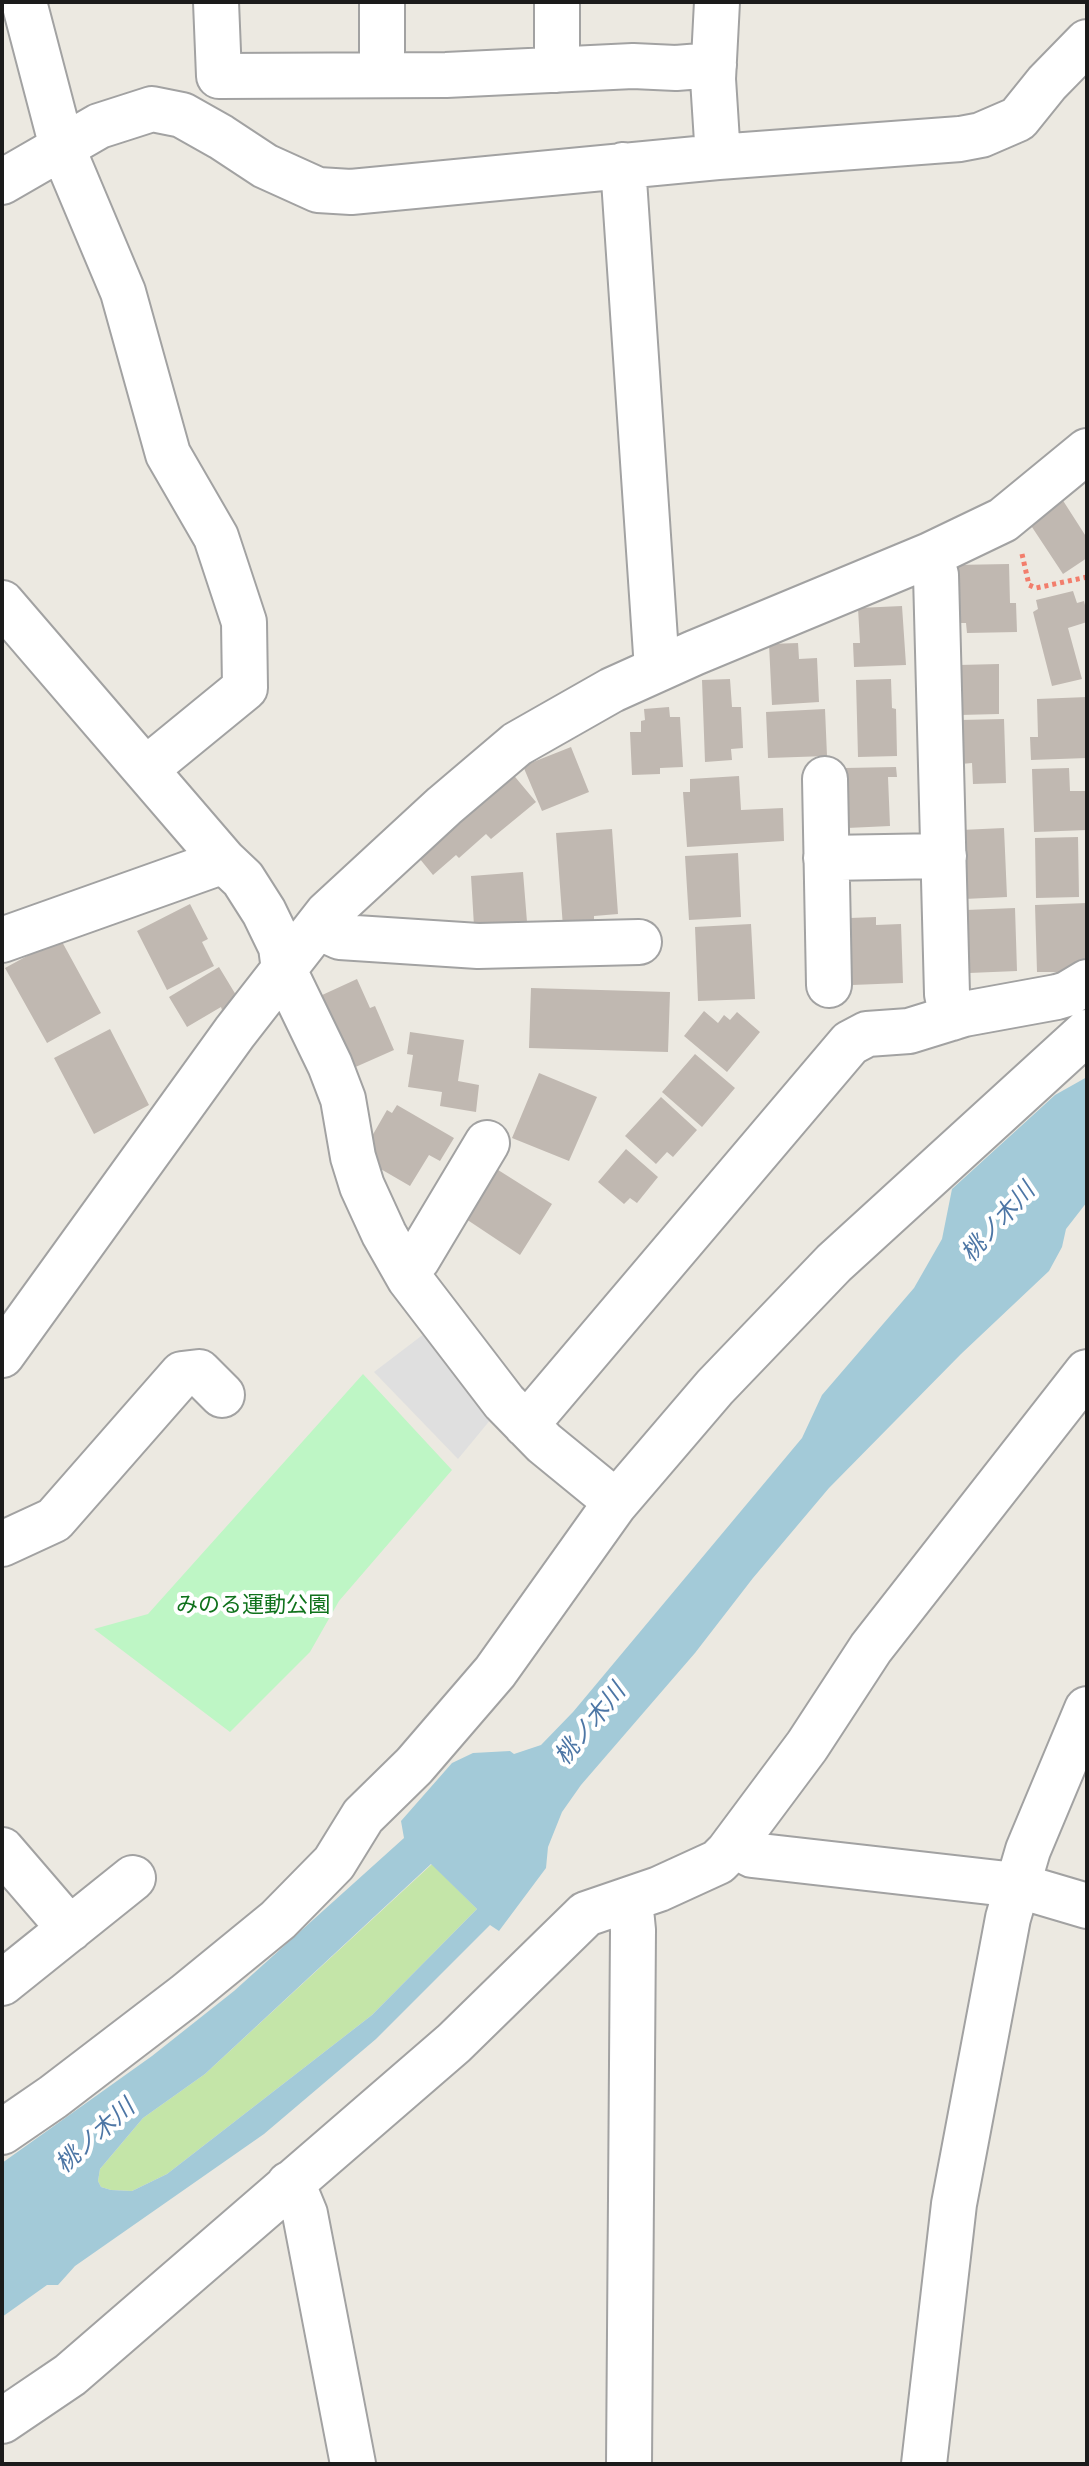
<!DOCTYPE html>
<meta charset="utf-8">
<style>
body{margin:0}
#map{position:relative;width:1089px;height:2466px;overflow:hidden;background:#ece9e1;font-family:"Varela Round",sans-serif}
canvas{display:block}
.frame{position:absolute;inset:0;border:4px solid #1b1b1b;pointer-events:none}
</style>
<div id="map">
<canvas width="1089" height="2466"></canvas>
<div class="frame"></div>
</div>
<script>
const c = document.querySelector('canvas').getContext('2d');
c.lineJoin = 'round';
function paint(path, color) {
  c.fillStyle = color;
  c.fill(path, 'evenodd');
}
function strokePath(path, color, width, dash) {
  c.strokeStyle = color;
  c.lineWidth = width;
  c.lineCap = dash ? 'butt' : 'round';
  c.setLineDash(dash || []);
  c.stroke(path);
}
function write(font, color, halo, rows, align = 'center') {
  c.font = font + ' "Varela Round","Noto Sans JP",sans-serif';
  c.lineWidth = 8;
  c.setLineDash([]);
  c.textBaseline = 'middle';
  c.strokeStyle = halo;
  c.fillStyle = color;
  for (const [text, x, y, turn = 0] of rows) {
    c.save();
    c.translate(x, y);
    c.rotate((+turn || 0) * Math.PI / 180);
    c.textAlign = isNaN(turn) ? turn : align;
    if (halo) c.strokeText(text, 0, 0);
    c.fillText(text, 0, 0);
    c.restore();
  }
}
const grass = new Path2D(`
 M 432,1864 L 477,1909 L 372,2015 L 167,2174 L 132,2191 L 111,2190 L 101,2187 L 98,2181 L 100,2169 L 143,2118 L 205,2074 Z`);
const park = new Path2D(`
 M 363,1374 L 452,1470 L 339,1601 L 310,1652 L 230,1732 L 94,1629 L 148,1614 Z`);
const parking = new Path2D(`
 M 437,1324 L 501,1407 L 458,1459 L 374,1372 Z`);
const water = new Path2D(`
 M 1087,1077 L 1087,1202 L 1066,1229 L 1062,1247 L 1049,1271 L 961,1354 L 829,1488 L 753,1578 L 695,1653 L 581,1785 L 562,1812 L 548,1847 L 546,1868 L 499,1931 L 490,1925 L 376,2039 L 264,2134 L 75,2266 L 58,2285 L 47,2285 L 2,2317 L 2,2163 L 152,2056 L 234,1991 L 404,1838 L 401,1821 L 452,1763 L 473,1753 L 510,1751 L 514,1754 L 541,1745 L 573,1712 L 802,1438 L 822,1395 L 914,1288 L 942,1239 L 952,1189 L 1055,1095 ZM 431,1864 L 477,1909 L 372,2015 L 167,2174 L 132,2191 L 111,2190 L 101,2187 L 98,2181 L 100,2169 L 143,2118 L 205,2074 Z`);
const building = new Path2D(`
 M 1062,499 L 1087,538 L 1087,558 L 1063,574 L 1028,521 Z
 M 1009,564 L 1010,603 L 1016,603 L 1017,632 L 967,633 L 966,623 L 956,623 L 954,565 Z
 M 1073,591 L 1077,603 L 1084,601 L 1087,613 L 1087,622 L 1068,628 L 1082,679 L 1052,686 L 1033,612 L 1038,609 L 1036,600 Z
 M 902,606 L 906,665 L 854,667 L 853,643 L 860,643 L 858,608 Z
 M 798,643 L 799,659 L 817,658 L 819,702 L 772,705 L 769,644 Z
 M 999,664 L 999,714 L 960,715 L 959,665 Z
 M 730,679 L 732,707 L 741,707 L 743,748 L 731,749 L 732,760 L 705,762 L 702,680 Z
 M 891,679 L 892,708 L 896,709 L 897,756 L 858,757 L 856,680 Z
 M 1087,697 L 1087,758 L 1031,760 L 1030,737 L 1038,737 L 1037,699 Z
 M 669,707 L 670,717 L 680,717 L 683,767 L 660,768 L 660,774 L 632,775 L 630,732 L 641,732 L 641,721 L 645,720 L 644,709 Z
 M 825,709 L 827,756 L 768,758 L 766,712 Z
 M 1004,719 L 1006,783 L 973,784 L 972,763 L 961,764 L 960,720 Z
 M 571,747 L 589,792 L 542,811 L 523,766 Z
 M 896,767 L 897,777 L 888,777 L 890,826 L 847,828 L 845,768 Z
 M 1069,768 L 1070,791 L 1087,791 L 1087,830 L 1034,832 L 1032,769 Z
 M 511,772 L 536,802 L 491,839 L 486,834 L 459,858 L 456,855 L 433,875 L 415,853 Z
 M 739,776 L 741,810 L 783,808 L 784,841 L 687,847 L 683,792 L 690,792 L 690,779 Z
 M 1004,828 L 1007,897 L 964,899 L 961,830 Z
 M 612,829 L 618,914 L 594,916 L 594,924 L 563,927 L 556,833 Z
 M 1078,837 L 1079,897 L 1036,898 L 1035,838 Z
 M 738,853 L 741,917 L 689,920 L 685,856 Z
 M 523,872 L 527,922 L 474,926 L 471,876 Z
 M 1087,903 L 1087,957 L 1063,972 L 1037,972 L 1035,905 Z
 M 190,904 L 208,939 L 202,942 L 214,966 L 167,990 L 137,931 Z
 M 1015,908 L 1017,971 L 969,973 L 966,910 Z
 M 876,917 L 876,925 L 901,924 L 903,983 L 852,985 L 850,918 Z
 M 751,924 L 755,999 L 698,1001 L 695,927 Z
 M 60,938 L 101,1013 L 47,1043 L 5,968 Z
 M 219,967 L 239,1000 L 222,1010 L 221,1007 L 187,1027 L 169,997 Z
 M 357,979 L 370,1008 L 375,1006 L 394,1050 L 351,1069 L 320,996 Z
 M 531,988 L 670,992 L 668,1052 L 529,1048 Z
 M 704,1011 L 718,1023 L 724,1015 L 730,1020 L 737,1012 L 760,1032 L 727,1072 L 684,1036 Z
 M 110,1029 L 149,1105 L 94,1134 L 54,1058 Z
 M 410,1032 L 464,1040 L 458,1081 L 479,1085 L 476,1112 L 440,1106 L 442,1092 L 408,1087 L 413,1055 L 407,1054 Z
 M 695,1054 L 735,1088 L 702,1127 L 662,1092 Z
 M 539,1073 L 597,1097 L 569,1161 L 512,1138 Z
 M 661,1097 L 697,1130 L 673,1157 L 667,1152 L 656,1164 L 625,1136 Z
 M 397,1105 L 454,1138 L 440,1161 L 429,1155 L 410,1186 L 360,1157 L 387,1110 L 392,1113 Z
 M 626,1149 L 658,1177 L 637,1203 L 630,1198 L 624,1204 L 598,1182 Z
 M 495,1168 L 552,1204 L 520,1255 L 463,1217 Z`);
const path = new Path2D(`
 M 1022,554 L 1029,585 L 1036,588 L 1087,577`);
const minor = new Path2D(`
 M 24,2 L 62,147 L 123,292 L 168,454 L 216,537 L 244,622 L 245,688 L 146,769
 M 216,2 L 219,76 L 446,75 L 633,66 L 676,68 L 714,65
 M 382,2 L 382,75
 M 557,2 L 557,70
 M 717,2 L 713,79 L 718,157
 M 623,165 L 657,669
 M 2,182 L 99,126 L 152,109 L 182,115 L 221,137 L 265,166 L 318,190 L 351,192 L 718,157 L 960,139 L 981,135 L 1018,119 L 1047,83 L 1087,42
 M 930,555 L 936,575 L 947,994 L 952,1018
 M 2,603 L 224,861 L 243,879 L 264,912 L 281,947 L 284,970 L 330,1065 L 343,1099 L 353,1157 L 362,1186 L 384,1234 L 409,1278 L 504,1402 L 544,1443 L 610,1497 L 614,1505 L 495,1672 L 414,1766 L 363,1816 L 334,1863 L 278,1920 L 185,1996 L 53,2097 L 2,2132
 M 825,779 L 829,985
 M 826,858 L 944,856
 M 318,927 L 340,937 L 478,946 L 639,942
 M 2,940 L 224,861
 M 404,1267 L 417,1260 L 487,1143
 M 2,1355 L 235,1032 L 327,914 L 444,806 L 517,744 L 612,690 L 694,653 L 930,555 L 1003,520 L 1087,451
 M 526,1425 L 850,1043 L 867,1034 L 909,1031 L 964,1014 L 1057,997 L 1067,994 L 1087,982
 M 614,1505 L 715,1387 L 834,1263 L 1087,1032
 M 2,1544 L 54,1520 L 182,1374 L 199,1372 L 222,1395
 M 734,1844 L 752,1855 L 1016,1885 L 1087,1906
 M 2,1850 L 70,1929
 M 2,1983 L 133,1878
 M 289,2184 L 298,2197 L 305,2214 L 353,2464
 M 2,2421 L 70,2375 L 454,2043 L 586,1914 L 659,1889 L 718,1862 L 728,1852 L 807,1746 L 871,1648 L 1087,1372
 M 629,2464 L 633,1930 L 630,1900
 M 924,2464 L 954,2204 L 1008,1918 L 1028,1850 L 1087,1709`);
const parkNames = [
 ["みのる運動公園",253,1606]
];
const waterNames = [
 ["桃ノ木川",999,1223,-48],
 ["桃ノ木川",591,1725,-51],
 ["桃ノ木川",96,2137,-42]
];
paint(grass, '#c4e5a8');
paint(park, '#bef6c5');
paint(parking, '#dfdfdf');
paint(water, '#a3cad8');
paint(building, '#c0b8b1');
strokePath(minor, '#a2a2a2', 48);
strokePath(path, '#f27e6c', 5, [4, 4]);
strokePath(minor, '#fff', 44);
write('22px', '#10721c', '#fff', parkNames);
write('italic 24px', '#4d76a5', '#fff', waterNames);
</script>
